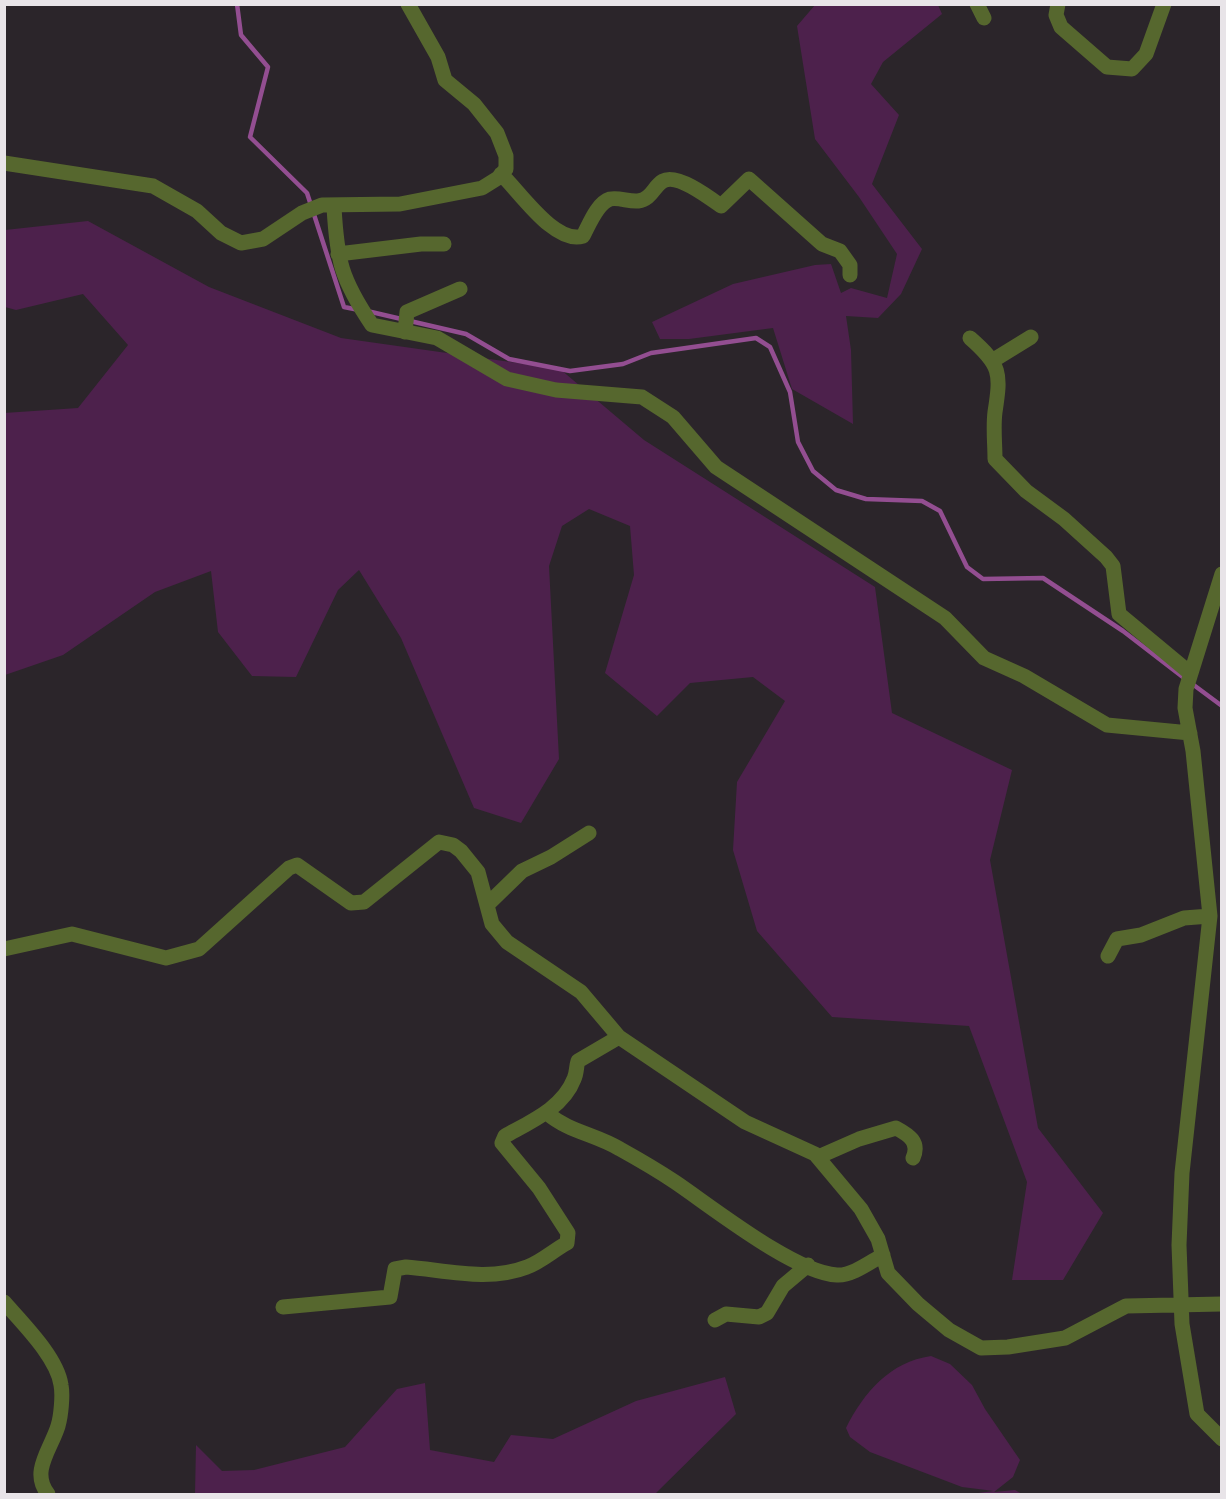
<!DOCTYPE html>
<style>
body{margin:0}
#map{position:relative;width:1226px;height:1499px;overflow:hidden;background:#2b252a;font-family:Raleway,sans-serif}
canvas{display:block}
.frame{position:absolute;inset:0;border:6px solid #e8e4e8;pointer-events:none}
</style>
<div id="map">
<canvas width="1226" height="1499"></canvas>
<div class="frame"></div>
</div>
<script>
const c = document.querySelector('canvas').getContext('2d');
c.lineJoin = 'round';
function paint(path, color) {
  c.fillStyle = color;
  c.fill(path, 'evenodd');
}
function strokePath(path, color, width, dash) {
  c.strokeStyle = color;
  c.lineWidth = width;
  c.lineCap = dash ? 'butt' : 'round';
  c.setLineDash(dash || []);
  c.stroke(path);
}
const green = new Path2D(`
 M 815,5 L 938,5 L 942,14 L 883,62 L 871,84 L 899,115 L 872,184 L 922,249 L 901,294 L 878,318 L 846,316 L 851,350 L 853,424 L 792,389 L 773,328 L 689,339 L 660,339 L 652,322 L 733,284 L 815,265 L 831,264 L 841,293 L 851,288 L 887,298 L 897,254 L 859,197 L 815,139 L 797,26 Z
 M 88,221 L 209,287 L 341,338 L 560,369 L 644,440 L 875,587 L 892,713 L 1012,770 L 990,860 L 1038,1128 L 1103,1213 L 1063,1280 L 1012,1280 L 1027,1182 L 969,1026 L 832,1017 L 757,931 L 733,850 L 737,782 L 785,701 L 753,677 L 690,683 L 657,716 L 605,673 L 634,575 L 630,526 L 589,509 L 562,526 L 549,566 L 559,759 L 521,823 L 474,808 L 401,638 L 359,570 L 338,590 L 296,677 L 252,676 L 218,632 L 211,571 L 155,592 L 63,655 L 5,675 L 4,413 L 78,408 L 128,345 L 83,294 L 16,310 L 5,307 L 5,230 Z
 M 931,1356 L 950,1364 L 972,1385 L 985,1409 L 1020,1460 L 1013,1477 L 994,1492 L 1015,1490 L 1022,1494 L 970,1494 L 994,1491 L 962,1487 L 870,1452 L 850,1437 L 846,1428 C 864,1392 890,1362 931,1356 Z
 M 725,1377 L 736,1414 L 655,1494 L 195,1494 L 196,1445 L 222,1471 L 254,1470 L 345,1447 L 397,1389 L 425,1383 L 430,1450 L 494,1462 L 511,1435 L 553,1439 L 636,1401 Z`);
const stream = new Path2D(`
 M 237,4 L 241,35 L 268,67 L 250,137 L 307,193 L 344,307 L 359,310
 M 367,311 L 466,334 L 509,359 L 570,371 L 623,364 L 651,353 L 756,338 L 770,347 L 790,392 L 798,442 L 813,471 L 836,490 L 866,499 L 922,501 L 940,511 L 967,567 L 983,579 L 1043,578 L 1123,631 L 1184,678
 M 1191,683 L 1222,706`);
const street = new Path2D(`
 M 977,4 L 984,18
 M 1058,4 L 1056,15 L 1061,27 L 1107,67 L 1132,69 L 1146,54 L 1164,4
 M 4,163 L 153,186 L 197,211 L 221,233 L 241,243 L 263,239 L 302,213 L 322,205 L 400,204 L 482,188 L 498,178 L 506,169 L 506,156 L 497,133 L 474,104 L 445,80 L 438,57 L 408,4
 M 501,174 C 520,192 555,245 583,236 C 589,225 597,203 610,199 C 619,197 629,202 638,201 C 652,199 653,187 663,181 C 677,173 710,198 721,206 L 749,179 L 822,244 L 840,251 L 850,265 L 850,275
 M 334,207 C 337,261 341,279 372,325 L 437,338 L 507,379 L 556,390 L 642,397 L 673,417 L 716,467 L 945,618 L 984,658 L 1024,676 L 1107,725 L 1190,733
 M 338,254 L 421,244 L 444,244
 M 405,332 L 407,312 L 460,289
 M 970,338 C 1001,365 1001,373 995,412 C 993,427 995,444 995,459 L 1026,491 L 1064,519 L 1106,557 L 1113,566 L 1119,614 L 1190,673
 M 992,361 L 1031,337
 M 1222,574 L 1186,689 L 1185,708 L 1193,751 L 1210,916 L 1182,1173 L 1179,1245 L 1182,1324 L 1197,1414 L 1222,1439
 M 487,905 L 522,871 L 551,857 L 589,833
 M 4,949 L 72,934 L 166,958 L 199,949 L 289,868 L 297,865 L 351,903 L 364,902 L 439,842 L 453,845 L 461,851 L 478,872 L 492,924 L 507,942 L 581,992 L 619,1037 L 745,1122 L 815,1154 L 861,1209 L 878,1239 L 888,1273 L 918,1304 L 949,1330 L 981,1348 L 1008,1347 L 1065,1338 L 1126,1306 L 1222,1304
 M 1108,956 L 1117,939 L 1141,935 L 1184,918 L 1210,916
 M 547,1113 C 569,1132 595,1134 620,1149 C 638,1159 657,1170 675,1182 C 712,1207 795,1273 837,1275 C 852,1276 870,1262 883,1255
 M 818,1157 L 859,1139 L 896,1128 C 909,1135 920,1142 913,1158
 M 4,1302 C 22,1323 57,1357 61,1385 C 63,1395 61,1416 58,1426 C 51,1449 30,1472 48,1494
 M 283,1307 L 390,1297 L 395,1269 L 406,1267 C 445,1270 489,1282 527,1267 C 541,1262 554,1250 567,1243 L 568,1233 L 539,1188 L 502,1143 L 505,1136 C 530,1122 563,1108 574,1079 C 577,1073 576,1067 578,1061 L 619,1037
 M 715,1320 L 726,1314 L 759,1317 L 767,1313 L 783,1286 L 808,1265`);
paint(green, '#4d214c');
strokePath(stream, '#934e91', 4.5);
strokePath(street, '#56672e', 15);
</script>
